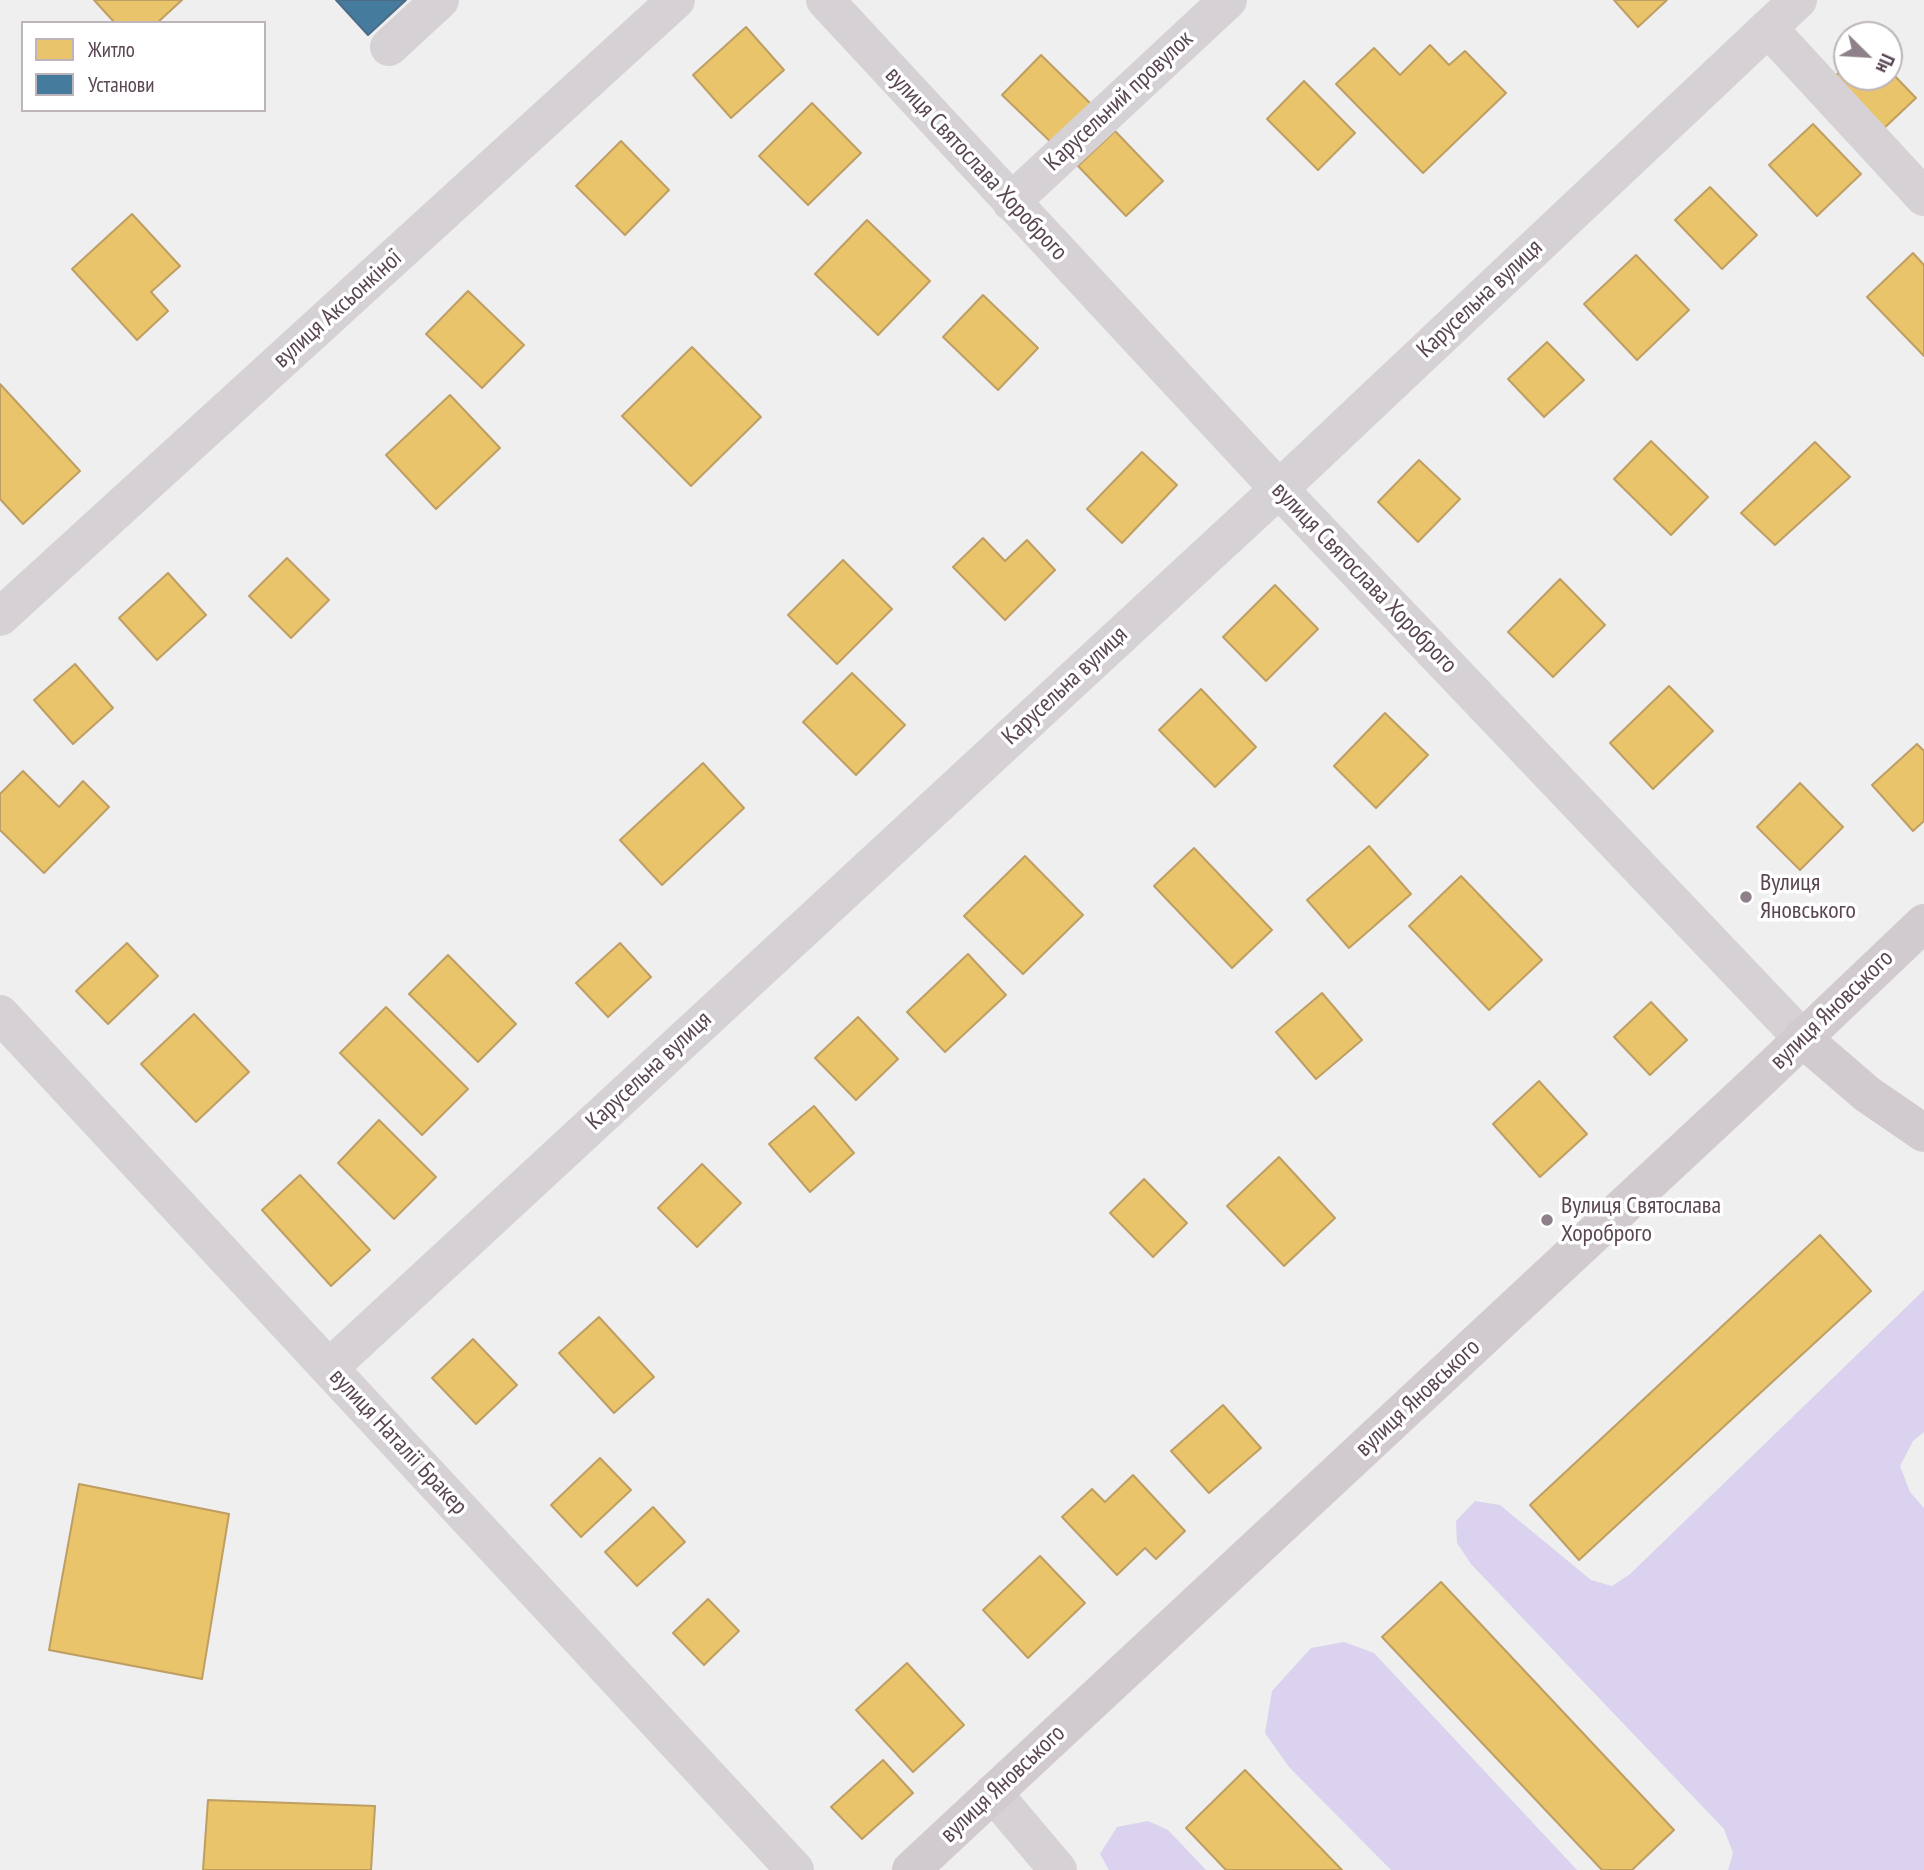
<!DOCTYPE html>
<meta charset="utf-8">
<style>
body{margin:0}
#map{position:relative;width:1924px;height:1870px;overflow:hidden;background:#eeefee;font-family:"PT Sans Narrow",sans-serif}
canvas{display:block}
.legend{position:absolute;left:21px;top:21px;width:245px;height:91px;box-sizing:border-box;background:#fff;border:2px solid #bdb5ba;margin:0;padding:9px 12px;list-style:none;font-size:21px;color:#5a4653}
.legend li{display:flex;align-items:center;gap:14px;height:35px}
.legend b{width:35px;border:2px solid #bdb5ba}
.north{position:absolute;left:1833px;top:21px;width:70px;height:70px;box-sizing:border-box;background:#fff;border:2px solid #bdb5ba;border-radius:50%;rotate:114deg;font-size:19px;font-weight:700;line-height:28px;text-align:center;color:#5a4653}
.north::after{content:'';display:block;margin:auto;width:24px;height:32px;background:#8e8189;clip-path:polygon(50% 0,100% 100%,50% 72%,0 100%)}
</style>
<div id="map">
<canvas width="1924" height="1870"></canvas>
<ul class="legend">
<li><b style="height:19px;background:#e9c46a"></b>Житло</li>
<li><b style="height:19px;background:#457b9d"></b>Установи</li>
</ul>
<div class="north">Пн</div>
</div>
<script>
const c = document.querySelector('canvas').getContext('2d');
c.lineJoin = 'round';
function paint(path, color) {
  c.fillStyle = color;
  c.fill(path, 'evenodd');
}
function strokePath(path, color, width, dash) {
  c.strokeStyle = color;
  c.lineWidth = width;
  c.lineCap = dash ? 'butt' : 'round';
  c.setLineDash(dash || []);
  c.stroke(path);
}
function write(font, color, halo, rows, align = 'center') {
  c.font = font + ' "PT Sans Narrow",sans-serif';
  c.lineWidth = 7;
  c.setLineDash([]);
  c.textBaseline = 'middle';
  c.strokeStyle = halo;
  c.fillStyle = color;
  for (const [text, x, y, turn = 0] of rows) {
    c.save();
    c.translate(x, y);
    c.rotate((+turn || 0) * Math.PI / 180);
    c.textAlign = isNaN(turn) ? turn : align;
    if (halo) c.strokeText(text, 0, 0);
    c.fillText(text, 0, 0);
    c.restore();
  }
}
const green = new Path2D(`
 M 1924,1290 L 1924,1432 L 1913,1441 L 1900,1466 L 1910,1492 L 1924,1508 L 1924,1870 L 1728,1870 L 1733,1853 L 1724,1829 L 1471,1564 L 1457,1543 L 1456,1521 L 1475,1501 L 1500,1505 L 1591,1580 L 1612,1586 L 1629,1575 Z
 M 1344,1642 L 1374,1653 L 1577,1870 L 1391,1870 L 1289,1767 L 1265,1733 L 1272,1691 L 1311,1648 Z
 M 1148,1821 L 1168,1830 L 1206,1870 L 1109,1870 L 1100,1854 L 1117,1827 Z`);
const homes = new Path2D(`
 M 94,0 L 182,0 L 157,23 L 115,23 Z
 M 1614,0 L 1667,0 L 1638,27 Z
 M 746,27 L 784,70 L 731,118 L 693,75 Z
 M 1430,45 L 1449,65 L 1465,51 L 1506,93 L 1423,173 L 1336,84 L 1374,48 L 1400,75 Z
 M 1041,55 L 1094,107 L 1056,147 L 1002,95 Z
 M 1847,65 L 1847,77 L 1889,77 L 1889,70 L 1916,98 L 1880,132 L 1830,81 Z
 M 1304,81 L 1355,133 L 1318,170 L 1267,119 Z
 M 812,103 L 861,153 L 808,205 L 759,156 Z
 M 1813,124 L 1861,174 L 1817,216 L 1769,165 Z
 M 1115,131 L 1163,181 L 1126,216 L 1078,166 Z
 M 621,141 L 669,190 L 625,235 L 576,186 Z
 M 1710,187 L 1757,235 L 1722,269 L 1675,220 Z
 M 132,214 L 180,266 L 151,292 L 168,311 L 137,340 L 72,269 Z
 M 867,220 L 930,281 L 878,335 L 815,274 Z
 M 1913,253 L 1924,265 L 1924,356 L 1867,297 Z
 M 1636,255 L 1689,310 L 1637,360 L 1584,304 Z
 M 468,291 L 524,345 L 482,388 L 426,334 Z
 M 983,295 L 1038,348 L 998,390 L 943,337 Z
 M 1547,342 L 1584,380 L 1544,417 L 1508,379 Z
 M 692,347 L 761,417 L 691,486 L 622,416 Z
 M 0,384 L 80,471 L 23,524 L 0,499 Z
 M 450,395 L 500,448 L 436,509 L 386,455 Z
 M 1651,441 L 1708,497 L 1671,535 L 1614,479 Z
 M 1815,442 L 1850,477 L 1775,545 L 1741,513 Z
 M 1142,452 L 1177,485 L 1122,543 L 1087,509 Z
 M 1419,460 L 1460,499 L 1418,542 L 1378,502 Z
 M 983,538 L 1005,561 L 1027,540 L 1055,570 L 1005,620 L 953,567 Z
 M 287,558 L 329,600 L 291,638 L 249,596 Z
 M 843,560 L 892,609 L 837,664 L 788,615 Z
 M 168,573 L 206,615 L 157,660 L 119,618 Z
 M 1560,579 L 1605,625 L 1553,677 L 1508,632 Z
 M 1275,585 L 1318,629 L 1266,681 L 1223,637 Z
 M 75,664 L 113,708 L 73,744 L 34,700 Z
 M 852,673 L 905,725 L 856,775 L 803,722 Z
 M 1669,686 L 1713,731 L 1653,789 L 1610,743 Z
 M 1201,689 L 1256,747 L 1215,787 L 1159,730 Z
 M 1385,713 L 1428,755 L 1376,808 L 1334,766 Z
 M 1917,744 L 1924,751 L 1924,821 L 1913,831 L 1872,785 Z
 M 703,763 L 744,808 L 662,885 L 620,840 Z
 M 23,771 L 59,807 L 83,781 L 109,807 L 44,873 L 0,830 L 0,794 Z
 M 1800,783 L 1843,827 L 1800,870 L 1757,827 Z
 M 1369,846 L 1411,894 L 1349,948 L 1307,900 Z
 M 1194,848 L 1272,930 L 1232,968 L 1154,886 Z
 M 1025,856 L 1083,915 L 1023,974 L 964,916 Z
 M 1461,876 L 1542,960 L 1489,1010 L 1409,926 Z
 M 127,943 L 158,976 L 108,1024 L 76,991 Z
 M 620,943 L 651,977 L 608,1017 L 576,983 Z
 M 968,954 L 1006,995 L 945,1052 L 907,1012 Z
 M 448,955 L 516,1024 L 478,1062 L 409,994 Z
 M 1322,993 L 1362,1040 L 1316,1079 L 1276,1032 Z
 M 1651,1002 L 1687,1040 L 1650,1075 L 1614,1037 Z
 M 386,1007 L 468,1089 L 422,1135 L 340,1053 Z
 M 194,1014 L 249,1072 L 196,1122 L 141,1064 Z
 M 858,1017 L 898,1059 L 856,1100 L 815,1058 Z
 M 1539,1081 L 1587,1134 L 1540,1177 L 1493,1124 Z
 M 814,1106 L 854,1153 L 810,1192 L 769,1144 Z
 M 379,1120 L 436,1177 L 394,1219 L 338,1163 Z
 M 1279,1157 L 1335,1218 L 1284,1266 L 1227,1206 Z
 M 702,1164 L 741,1203 L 697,1247 L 658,1208 Z
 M 300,1175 L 370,1250 L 331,1286 L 262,1210 Z
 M 1144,1179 L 1187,1223 L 1153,1257 L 1110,1213 Z
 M 1820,1235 L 1871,1291 L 1579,1560 L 1530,1505 Z
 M 599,1317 L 654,1377 L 614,1413 L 559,1353 Z
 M 473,1339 L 517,1385 L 476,1424 L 432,1378 Z
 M 1223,1405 L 1261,1448 L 1209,1493 L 1171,1451 Z
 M 600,1458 L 631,1490 L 581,1537 L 551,1505 Z
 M 1133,1475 L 1185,1531 L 1156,1559 L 1145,1548 L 1117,1575 L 1062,1517 L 1092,1489 L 1105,1502 Z
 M 79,1484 L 229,1514 L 202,1679 L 49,1650 Z
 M 653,1507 L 685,1542 L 637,1586 L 605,1552 Z
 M 1040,1556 L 1085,1603 L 1028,1658 L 983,1610 Z
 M 1441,1582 L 1674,1830 L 1632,1870 L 1602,1870 L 1382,1637 Z
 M 708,1599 L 739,1631 L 704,1665 L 673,1633 Z
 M 907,1663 L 964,1725 L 913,1772 L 856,1710 Z
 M 883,1760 L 913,1793 L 862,1839 L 831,1807 Z
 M 1245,1770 L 1342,1870 L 1226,1870 L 1186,1828 Z
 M 208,1800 L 375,1806 L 371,1870 L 203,1870 Z`);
const public = new Path2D(`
 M 336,0 L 406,0 L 368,35 Z`);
const minor = new Path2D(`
 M 825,0 L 1279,489 L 1802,1038
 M 1768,28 L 1924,197
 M 389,47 L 440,0
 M 1011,202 L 1228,0
 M 0,617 L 676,0
 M 0,1014 L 795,1870
 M 329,1368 L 1279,489 L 1798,0
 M 993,1793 L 1058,1870`);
const major = new Path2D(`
 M 1802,1038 L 1867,1094 L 1924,1133
 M 911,1870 L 1757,1082 L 1924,923`);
const markers = [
 [1746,897,7,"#8e8189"],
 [1547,1220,7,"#8e8189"]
];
const streetNames = [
 ["Карусельний провулок",1119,101,-43],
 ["вулиця Святослава Хороброго",976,164,47],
 ["Карусельна вулиця",1480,299,-43],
 ["вулиця Аксьонкіної",338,309,-42],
 ["вулиця Святослава Хороброго",1364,578,46],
 ["Карусельна вулиця",1065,686,-43],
 ["вулиця Яновського",1832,1010,-44],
 ["Карусельна вулиця",649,1071,-43],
 ["вулиця Яновського",1418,1398,-43],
 ["вулиця Наталії Бракер",398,1442,47],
 ["вулиця Яновського",1003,1784,-43]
];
const poiNames = [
 ["Вулиця",1760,883],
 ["Яновського",1760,911],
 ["Вулиця Святослава",1561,1206],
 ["Хороброго",1561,1234]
];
paint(green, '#dad2ee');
paint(homes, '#e9c46a');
strokePath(homes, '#be9e63', 2);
paint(public, '#457b9d');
strokePath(public, '#4b6b87', 2);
strokePath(minor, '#d5d1d4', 38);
strokePath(major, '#d1cacf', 38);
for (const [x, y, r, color] of markers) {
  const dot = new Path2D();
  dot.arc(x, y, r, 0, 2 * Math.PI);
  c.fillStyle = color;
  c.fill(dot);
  strokePath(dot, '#fff', 2.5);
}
write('24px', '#5a4653', '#fff', streetNames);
write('24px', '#5a4653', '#fff', poiNames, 'left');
</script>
